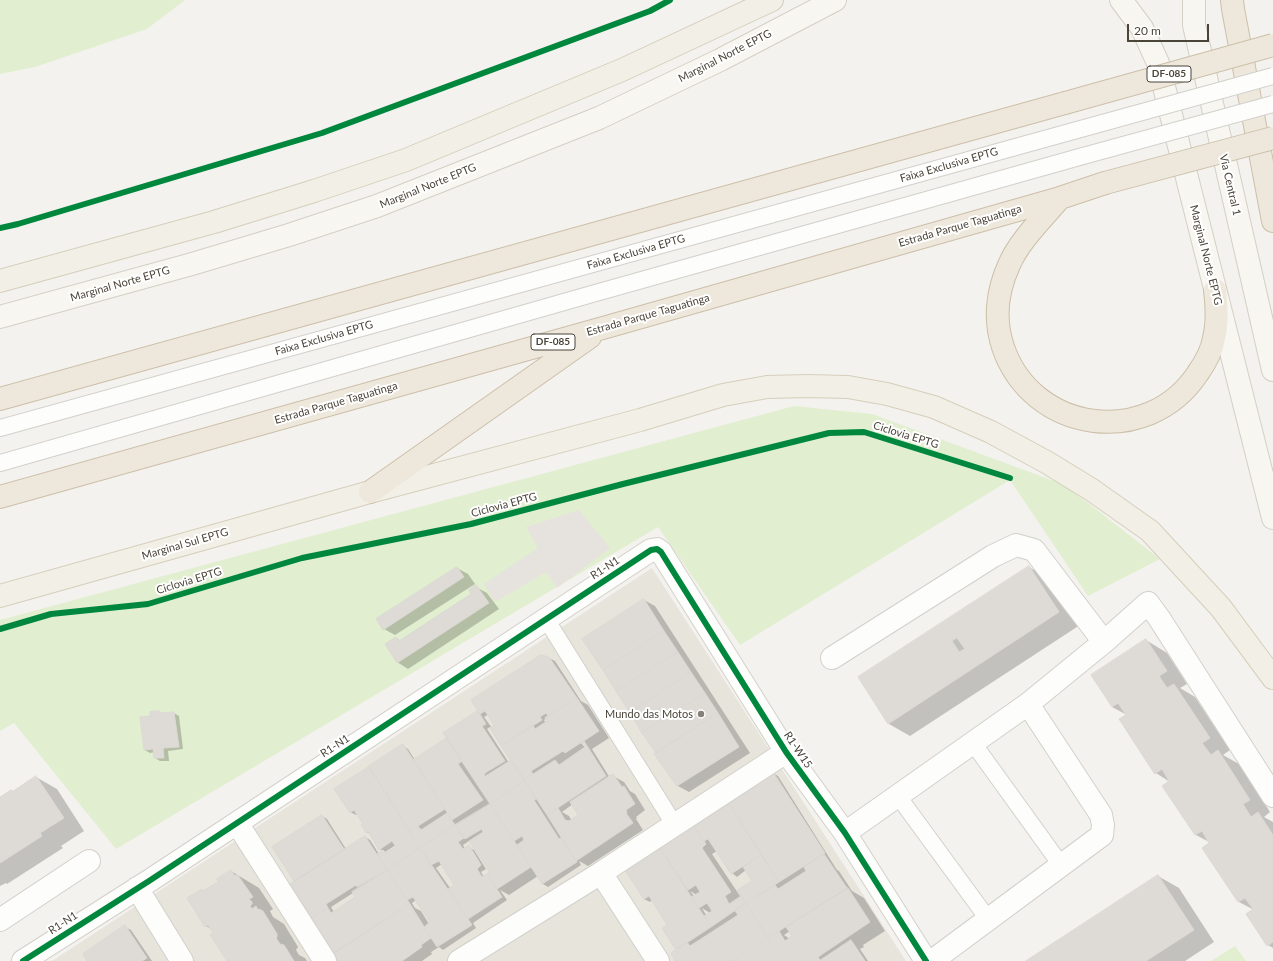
<!DOCTYPE html>
<style>
body{margin:0}
#map{position:relative;width:1273px;height:961px;overflow:hidden;background:#f4f2ee;font-family:Lato,sans-serif}
canvas{display:block}
.scale{position:absolute;left:1127px;top:24px;width:82px;height:18px;box-sizing:border-box;border:2px solid #4b4439;border-top:0;padding-left:5px;font-size:12px;line-height:14px;white-space:nowrap;color:#4b4439;-webkit-text-stroke:3px #fff;paint-order:stroke}
</style>
<div id="map">
<canvas width="1273" height="961"></canvas>
<div class="scale">20 m</div>
</div>
<script>
const c = document.querySelector('canvas').getContext('2d');
c.lineJoin = 'round';
function paint(path, color) {
  c.fillStyle = color;
  c.fill(path, 'evenodd');
}
function strokePath(path, color, width, dash) {
  c.strokeStyle = color;
  c.lineWidth = width;
  c.lineCap = dash ? 'butt' : 'round';
  c.setLineDash(dash || []);
  c.stroke(path);
}
function write(font, color, halo, rows, align = 'center') {
  c.font = font + ' Lato,sans-serif';
  c.lineWidth = 4;
  c.setLineDash([]);
  c.textBaseline = 'middle';
  c.strokeStyle = halo;
  c.fillStyle = color;
  for (const [text, x, y, turn = 0] of rows) {
    c.save();
    c.translate(x, y);
    c.rotate((+turn || 0) * Math.PI / 180);
    c.textAlign = isNaN(turn) ? turn : align;
    if (halo) c.strokeText(text, 0, 0);
    c.fillText(text, 0, 0);
    c.restore();
  }
}
const residential = new Path2D(`
 M 652,568 L 906,961 L 52,961 Z`);
const green = new Path2D(`
 M 0,0 L 185,0 L 147,29 L 35,67 L 0,74 Z
 M 794,406 L 872,414 L 1065,485 L 1160,559 L 1088,596 L 1010,480 L 740,645 L 658,527 L 116,849 L 14,723 L 0,731 L 0,620 Z
 M 1235,946 L 1246,961 L 1211,961 Z`);
const parking = new Path2D(`
 M 579,510 L 610,548 L 557,588 L 546,572 L 495,602 L 484,584 L 538,548 L 526,527 Z`);
const shadow = new Path2D(`
 M 1029,567 L 1050,579 L 1080,625 L 910,736 L 889,724 L 860,677 Z
 M 457,568 L 468,574 L 475,584 L 395,635 L 384,629 Z
 M 476,587 L 487,593 L 499,609 L 408,669 L 397,662 L 396,638 L 401,641 L 472,594 Z
 M 644,600 L 655,606 L 750,753 L 689,792 L 678,786 L 656,754 L 657,753 Z
 M 1146,640 L 1167,653 L 1187,684 L 1180,688 L 1195,697 L 1230,750 L 1223,755 L 1239,764 L 1270,812 L 1264,817 L 1273,822 L 1273,948 L 1268,945 L 1254,910 L 1239,902 L 1204,848 L 1211,843 L 1196,835 L 1170,782 L 1156,773 L 1127,715 L 1112,707 Z
 M 549,658 L 555,661 L 581,701 L 588,705 L 609,738 L 592,749 L 610,778 L 613,776 L 624,782 L 630,791 L 635,794 L 645,810 L 636,817 L 637,818 L 636,819 L 643,830 L 588,866 L 579,861 L 581,865 L 548,887 L 543,884 L 538,876 L 509,895 L 500,890 L 507,900 L 473,923 L 476,928 L 443,950 L 439,947 L 431,952 L 432,954 L 422,961 L 339,961 L 334,954 L 295,882 L 273,847 L 322,816 L 327,819 L 346,849 L 365,837 L 370,840 L 379,854 L 383,851 L 380,849 L 370,834 L 367,832 L 365,824 L 358,814 L 356,815 L 350,812 L 336,790 L 403,746 L 408,749 L 415,760 L 448,738 L 445,734 L 479,711 ZM 489,714 L 496,726 L 492,728 L 484,717 ZM 547,718 L 549,721 L 546,723 L 544,720 ZM 490,727 L 514,763 L 509,763 L 487,729 ZM 573,804 L 580,815 L 572,821 L 569,816 L 562,812 ZM 469,841 L 472,842 L 491,873 L 484,877 L 481,872 L 486,869 L 474,850 L 469,847 L 465,849 L 463,845 ZM 396,845 L 397,847 L 387,853 L 385,852 ZM 442,864 L 455,885 L 450,888 L 436,868 ZM 353,893 L 356,898 L 334,912 L 331,907 ZM 416,900 L 432,923 L 429,924 L 421,911 L 415,908 L 412,903 Z
 M 159,712 L 163,714 L 174,713 L 179,716 L 183,749 L 168,751 L 169,761 L 160,761 L 155,758 L 155,752 L 150,753 L 145,750 L 151,717 Z
 M 773,773 L 778,776 L 837,870 L 839,871 L 852,891 L 864,898 L 885,931 L 863,945 L 864,947 L 860,949 L 868,961 L 677,961 L 678,950 L 668,925 L 652,900 L 650,902 L 644,899 L 626,870 ZM 717,851 L 732,873 L 737,877 L 746,870 L 753,881 L 740,896 L 712,854 ZM 690,891 L 697,895 L 694,896 ZM 702,908 L 710,913 L 706,915 ZM 790,931 L 793,936 L 790,939 L 784,935 Z
 M 36,777 L 57,789 L 84,831 L 61,846 L 63,848 L 7,884 L 6,883 L 0,886 L 0,798 L 13,792 Z
 M 231,871 L 259,888 L 273,909 L 270,911 L 273,917 L 284,924 L 298,947 L 296,950 L 299,955 L 305,958 L 307,961 L 228,961 L 213,930 L 206,926 L 202,890 L 204,891 L 219,882 Z
 M 1158,876 L 1179,888 L 1214,942 L 1185,961 L 1028,961 Z
 M 125,927 L 131,930 L 152,961 L 88,961 Z`);
const building = new Path2D(`
 M 1029,566 L 1059,612 L 888,724 L 858,677 ZM 957,638 L 965,649 L 959,652 L 952,641 Z
 M 457,567 L 464,577 L 383,630 L 376,619 Z
 M 476,585 L 489,603 L 397,663 L 385,644 L 396,637 L 399,641 L 471,594 L 469,590 Z
 M 644,599 L 664,631 L 603,670 L 582,639 Z
 M 664,631 L 678,652 L 616,691 L 603,670 Z
 M 1146,639 L 1167,671 L 1159,676 L 1167,688 L 1174,684 L 1210,738 L 1202,743 L 1211,755 L 1218,750 L 1250,800 L 1243,804 L 1251,817 L 1258,812 L 1273,835 L 1273,942 L 1267,946 L 1246,914 L 1253,909 L 1245,898 L 1238,902 L 1202,848 L 1209,843 L 1202,831 L 1195,835 L 1162,786 L 1169,781 L 1162,769 L 1155,774 L 1154,773 L 1119,719 L 1126,715 L 1118,703 L 1112,707 L 1091,675 Z
 M 678,652 L 691,672 L 630,713 L 616,691 Z
 M 541,655 L 549,657 L 577,698 L 548,716 L 546,713 L 540,717 L 542,720 L 501,746 L 490,728 L 494,725 L 485,711 L 480,714 L 471,700 Z
 M 691,672 L 705,693 L 642,733 L 630,713 Z
 M 705,693 L 718,713 L 656,753 L 642,733 Z
 M 577,698 L 599,731 L 565,753 L 563,751 L 531,771 L 533,774 L 524,780 L 501,746 L 533,725 L 535,729 L 547,721 L 545,718 Z
 M 159,711 L 160,713 L 174,712 L 179,747 L 163,748 L 164,758 L 154,758 L 153,749 L 144,750 L 140,717 L 150,716 L 150,712 Z
 M 478,711 L 486,724 L 482,726 L 505,761 L 485,773 L 484,777 L 511,760 L 525,781 L 490,804 L 443,733 Z
 M 718,713 L 739,747 L 677,786 L 654,754 Z
 M 447,738 L 462,761 L 458,764 L 483,800 L 452,820 L 413,760 Z
 M 584,741 L 606,776 L 547,815 L 524,780 L 555,760 L 559,765 L 585,747 L 581,743 Z
 M 403,744 L 445,809 L 418,826 L 421,830 L 447,813 L 455,825 L 420,848 L 369,766 Z
 M 369,767 L 420,848 L 387,870 L 377,854 L 383,850 L 386,853 L 396,847 L 392,841 L 379,850 L 368,831 L 366,833 L 361,825 L 363,824 L 354,810 L 350,813 L 334,789 Z
 M 773,772 L 825,853 L 779,882 L 728,802 Z
 M 613,774 L 622,787 L 624,786 L 635,804 L 626,810 L 627,812 L 626,813 L 633,823 L 576,861 L 547,815 L 558,808 L 565,820 L 569,821 L 578,815 L 570,802 Z
 M 36,776 L 64,818 L 40,833 L 42,836 L 0,863 L 0,797 L 11,790 L 13,791 Z
 M 525,781 L 536,799 L 534,800 L 559,839 L 561,838 L 577,862 L 542,884 L 517,845 L 524,840 L 522,836 L 514,841 L 490,804 Z
 M 728,802 L 761,855 L 731,874 L 708,839 L 704,841 L 693,824 Z
 M 490,804 L 531,867 L 497,889 L 487,874 L 490,872 L 469,841 L 483,832 L 482,829 L 465,839 L 455,825 Z
 M 322,815 L 344,849 L 294,881 L 272,847 Z
 M 455,825 L 464,838 L 458,842 L 463,849 L 469,845 L 481,865 L 477,869 L 482,877 L 487,874 L 502,897 L 468,919 L 448,889 L 454,885 L 439,861 L 431,865 L 420,848 Z
 M 693,825 L 706,844 L 702,848 L 731,892 L 725,896 L 729,904 L 741,896 L 746,903 L 711,927 L 704,916 L 712,911 L 707,903 L 699,908 L 691,897 L 700,892 L 696,885 L 688,890 L 659,847 Z
 M 365,836 L 387,870 L 357,887 L 356,885 L 326,904 L 328,908 L 311,919 L 289,885 Z
 M 659,847 L 711,927 L 676,950 L 662,928 L 667,925 L 649,896 L 644,899 L 625,870 Z
 M 420,848 L 472,925 L 437,947 L 424,927 L 430,922 L 413,897 L 407,900 L 387,870 Z
 M 824,854 L 847,888 L 768,938 L 746,903 L 775,885 L 778,889 L 806,871 L 804,867 Z
 M 761,855 L 779,882 L 746,903 L 737,890 L 752,881 L 743,867 Z
 M 231,870 L 235,876 L 237,874 L 253,897 L 249,899 L 252,902 L 252,904 L 250,906 L 252,909 L 256,906 L 258,910 L 259,909 L 263,911 L 277,934 L 277,937 L 276,938 L 280,944 L 284,945 L 294,961 L 227,961 L 210,935 L 213,933 L 208,925 L 205,927 L 187,898 L 202,889 L 203,891 L 218,882 L 217,879 Z
 M 387,870 L 410,904 L 333,954 L 311,919 L 328,908 L 331,913 L 355,897 L 352,892 Z
 M 1158,875 L 1194,930 L 1146,961 L 1026,961 Z
 M 848,888 L 870,922 L 812,961 L 783,961 L 768,938 L 779,931 L 785,941 L 792,936 L 786,927 Z
 M 746,903 L 768,938 L 734,961 L 675,961 L 671,954 L 672,952 L 687,942 L 690,946 L 738,915 L 735,911 Z
 M 410,904 L 431,938 L 421,945 L 422,947 L 402,961 L 338,961 L 334,954 L 335,952 Z
 M 125,925 L 147,958 L 142,961 L 87,961 L 83,954 Z
 M 768,938 L 783,961 L 734,961 Z
 M 851,940 L 865,961 L 812,961 L 818,957 L 820,960 Z`);
const service = new Path2D(`
 M 0,428 L 1077,130
 M 0,463 L 592,294 L 1083,156
 M 546,619 L 674,824
 M 973,743 L 1061,865
 M 898,796 L 988,919`);
const minor = new Path2D(`
 M 832,658 L 993,556 L 1016,545 L 1034,550 L 1104,642
 M 1028,704 L 1104,642 L 1148,603 L 1159,618 L 1273,796
 M 237,823 L 325,961
 M 845,833 L 1028,704 L 1101,815 L 1103,825 L 1102,835 L 932,961
 M 601,873 L 658,961
 M 137,888 L 182,961
 M 0,920 L 89,861
 M 23,961 L 149,881 L 651,550 L 657,549 L 661,552 L 786,752 L 845,833 L 926,961
 M 459,961 L 601,873 L 786,752`);
const secondary = new Path2D(`
 M 1121,0 L 1142,28 L 1158,63 L 1273,518
 M 1194,0 L 1194,25 L 1273,370
 M 0,317 L 192,264 L 289,235 L 377,206 L 599,118 L 720,60 L 835,0`);
const primary = new Path2D(`
 M 0,281 L 214,222 L 314,191 L 406,160 L 622,70 L 772,0
 M 0,596 L 370,492 L 640,420 L 723,395 L 767,387 L 808,386 L 848,387 L 887,394 L 934,407 L 991,432 L 1048,463 L 1092,490 L 1150,531 L 1221,608 L 1273,678`);
const motorway = new Path2D(`
 M 1232,0 L 1233,9 L 1273,221
 M 1060,198 C 1043,218 1019,241 1009,265 C 997,291 994,320 1003,347 C 1032,433 1148,449 1198,373 C 1205,363 1212,351 1214,338 C 1218,322 1217,306 1215,290
 M 0,399 L 1065,103
 M 370,492 L 590,337
 M 0,497 L 603,328 L 1060,198 L 1105,183`);
const serviceBridge = new Path2D(`
 M 1077,130 L 1273,76
 M 1083,156 L 1273,104`);
const motorwayBridge = new Path2D(`
 M 1065,103 L 1273,45
 M 1105,183 L 1273,138`);
const cycleway = new Path2D(`
 M 0,228 L 18,224 L 322,133 L 650,11 L 670,0
 M 0,629 L 51,614 L 148,604 L 302,558 L 471,524 L 623,484 L 829,433 L 864,432 L 1010,478
 M 23,961 L 149,881 L 651,550 L 657,549 L 661,552 L 786,752 L 845,833 L 926,961`);
const markers = [
 [701,714,4,"#868178"]
];
const shields = [
 [1169,74,44],
 [553,342,44]
];
const shieldNames = [
 ["DF-085",1169,74],
 ["DF-085",553,342]
];
const streetNames = [
 ["Marginal Norte EPTG",725,56,-27],
 ["Faixa Exclusiva EPTG",949,165,-16],
 ["Via Central 1",1230,185,77],
 ["Marginal Norte EPTG",428,186,-22],
 ["Estrada Parque Taguatinga",960,226,-16],
 ["Faixa Exclusiva EPTG",636,252,-16],
 ["Marginal Norte EPTG",1206,255,76],
 ["Marginal Norte EPTG",120,284,-16],
 ["Estrada Parque Taguatinga",648,315,-16],
 ["Faixa Exclusiva EPTG",324,338,-16],
 ["Estrada Parque Taguatinga",336,403,-16],
 ["Ciclovia EPTG",906,435,17],
 ["Ciclovia EPTG",504,505,-15],
 ["Marginal Sul EPTG",185,544,-16],
 ["R1-N1",605,568,-33],
 ["Ciclovia EPTG",189,581,-17],
 ["R1-N1",335,746,-33],
 ["R1-W15",798,750,56],
 ["R1-N1",63,923,-33]
];
const poiNames = [
 ["Mundo das Motos",693,714]
];
paint(residential, '#e7e4dc');
paint(green, '#e1eecf');
paint(parking, '#e6e3df');
paint(shadow, '#0003');
paint(building, '#dedbd6');
strokePath(building, '#dcd9d4', 1);
strokePath(service, '#d2d0cb', 18);
strokePath(minor, '#d2d0cb', 24);
strokePath(secondary, '#d3cfc5', 24);
strokePath(primary, '#d6cebb', 24);
strokePath(motorway, '#ccbfa9', 24);
strokePath(service, '#fdfdfc', 16);
strokePath(minor, '#fdfdfc', 22);
strokePath(secondary, '#f7f6f1', 22);
strokePath(primary, '#f2efe6', 22);
strokePath(motorway, '#ede8db', 22);
strokePath(serviceBridge, '#d2d0cb', 18, []);
strokePath(motorwayBridge, '#ccbfa9', 24, []);
strokePath(serviceBridge, '#fdfdfc', 16);
strokePath(motorwayBridge, '#ede8db', 22);
strokePath(cycleway, '#00873e', 6);
for (const [x, y, r, color] of markers) {
  const dot = new Path2D();
  dot.arc(x, y, r, 0, 2 * Math.PI);
  c.fillStyle = color;
  c.fill(dot);
  strokePath(dot, '#fff', 1.5);
}
for (const [x, y, w] of shields) {
  const box = new Path2D();
  box.roundRect(x - w / 2, y - 8, w, 16, 3);
  c.fillStyle = '#fff';
  c.fill(box);
  strokePath(box, '#4b4439', 1);
}
write('bold 10px', '#4b4439', null, shieldNames);
write('11px', '#4b4439', '#fff', streetNames);
write('11px', '#4b4439', '#fff', poiNames, 'right');
</script>
